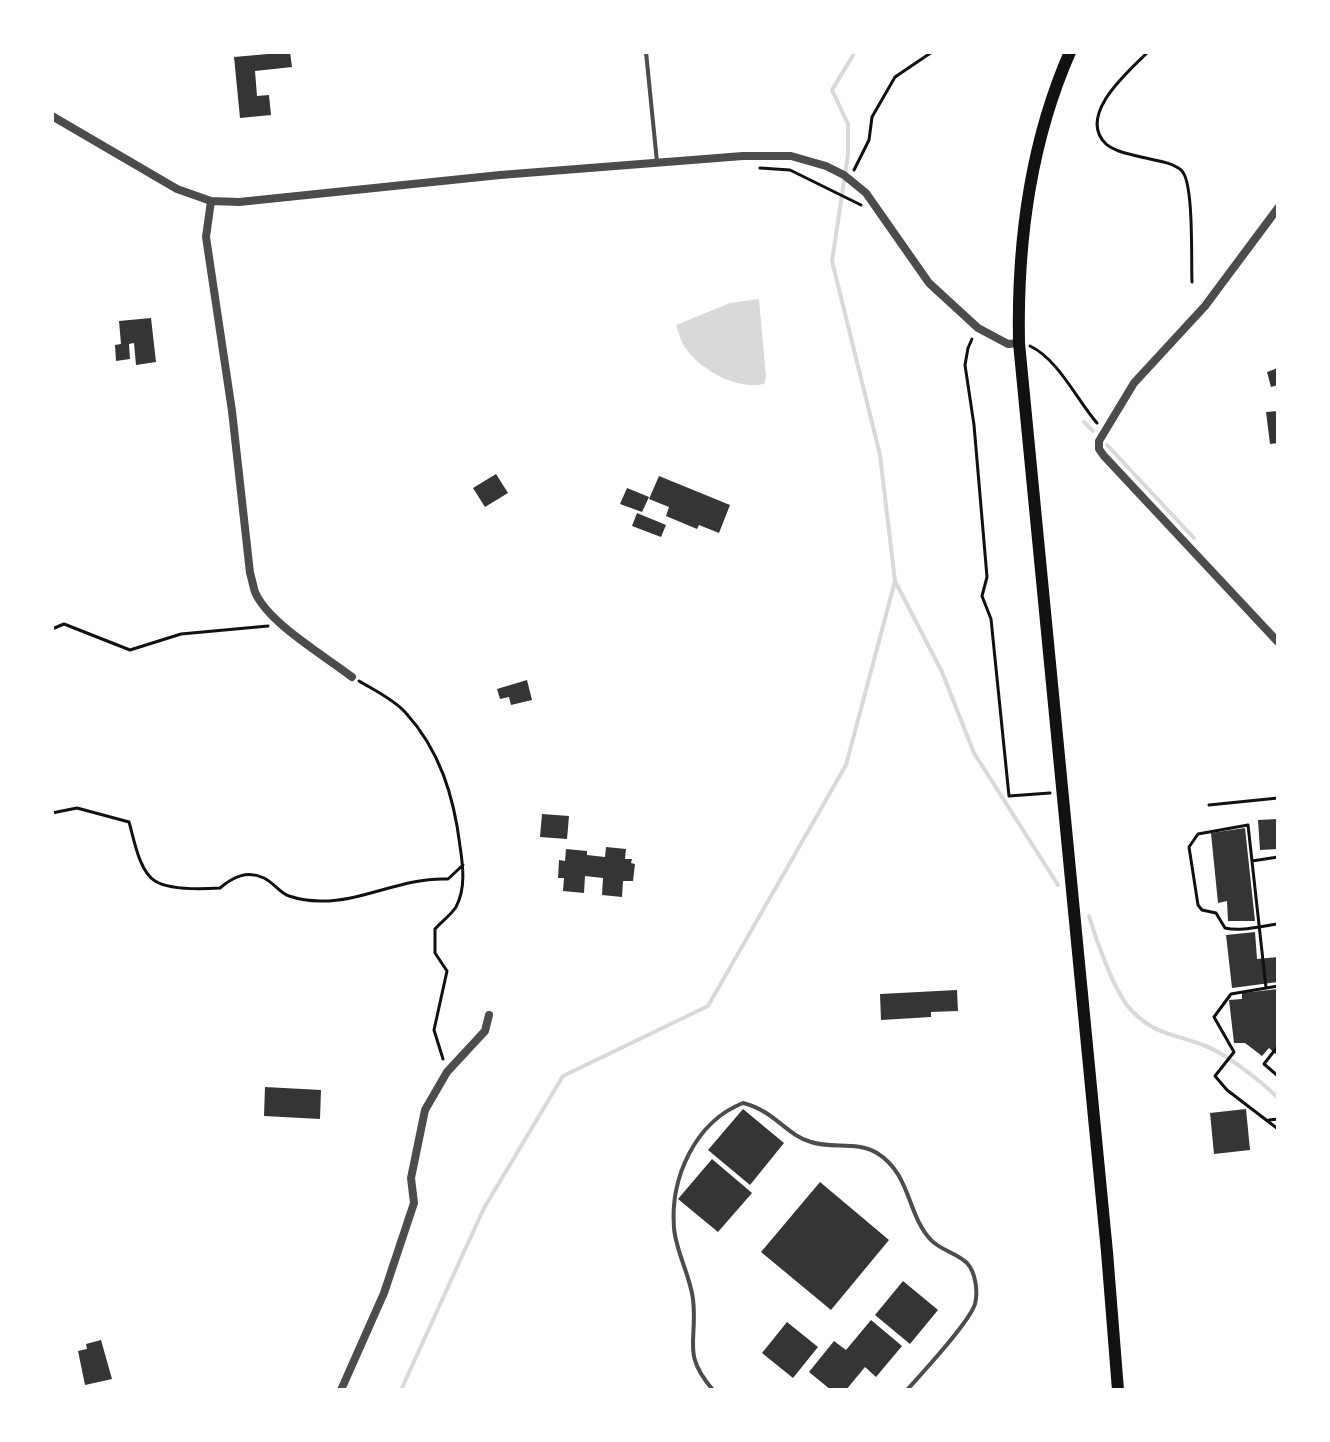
<!DOCTYPE html>
<style>
body{margin:0}
#map{position:relative;width:1330px;height:1442px;overflow:hidden;background:#fff;font-family:"Open Sans",sans-serif}
canvas{display:block}
.frame{position:absolute;inset:0;border:54px solid #fff;pointer-events:none}
</style>
<div id="map">
<canvas width="1330" height="1442"></canvas>
<div class="frame"></div>
</div>
<script>
const c = document.querySelector('canvas').getContext('2d');
c.lineJoin = 'round';
function paint(path, color) {
  c.fillStyle = color;
  c.fill(path, 'evenodd');
}
function strokePath(path, color, width, dash) {
  c.strokeStyle = color;
  c.lineWidth = width;
  c.lineCap = dash ? 'butt' : 'round';
  c.setLineDash(dash || []);
  c.stroke(path);
}
const water = new Path2D(`
 M 759,299 L 766,377 L 764,384 C 738,390 702,371 686,349 C 681,343 679,333 676,325 L 730,303 Z`);
const stream = new Path2D(`
 M 1084,422 L 1093,431
 M 1107,445 L 1194,538
 M 895,581 L 942,672 L 974,753 L 1058,885
 M 1089,916 C 1096,940 1115,994 1132,1011 C 1155,1035 1175,1034 1203,1045 C 1224,1052 1262,1082 1278,1098
 M 401,1390 L 484,1208 L 563,1076 L 708,1006 L 846,765 L 895,581 L 880,455 L 832,261 L 848,155 L 848,124 L 832,90 L 855,52`);
const building = new Path2D(`
 M 290,52 L 292,67 L 255,71 L 257,96 L 269,95 L 271,115 L 240,118 L 234,57 Z
 M 151,318 L 156,362 L 136,365 L 134,343 L 129,344 L 130,359 L 116,361 L 115,345 L 121,344 L 119,321 Z
 M 1278,368 L 1278,385 L 1271,387 L 1267,372 Z
 M 1278,411 L 1278,443 L 1270,444 L 1266,412 Z
 M 496,474 L 508,493 L 485,507 L 473,488 Z
 M 659,476 L 730,505 L 719,533 L 699,525 L 697,529 L 666,516 L 669,507 L 649,499 Z
 M 627,488 L 649,497 L 642,512 L 620,504 Z
 M 637,513 L 666,525 L 661,537 L 632,526 Z
 M 527,680 L 532,700 L 511,705 L 509,697 L 500,699 L 497,689 Z
 M 542,814 L 569,816 L 567,839 L 540,837 Z
 M 1278,819 L 1278,849 L 1260,850 L 1258,820 Z
 M 1245,828 L 1255,921 L 1228,921 L 1227,901 L 1218,903 L 1211,833 Z
 M 606,847 L 626,849 L 625,859 L 632,859 L 631,863 L 635,864 L 633,881 L 623,881 L 622,897 L 602,895 L 603,878 L 585,876 L 584,893 L 563,891 L 564,878 L 558,878 L 559,860 L 565,861 L 566,849 L 587,851 L 587,855 L 605,857 Z
 M 1255,932 L 1257,959 L 1278,957 L 1278,982 L 1232,988 L 1226,935 Z
 M 1278,989 L 1278,1056 L 1269,1048 L 1262,1056 L 1245,1043 L 1234,1043 L 1229,1000 L 1242,999 L 1242,993 Z
 M 957,990 L 958,1011 L 931,1012 L 931,1017 L 881,1020 L 880,994 Z
 M 265,1087 L 321,1090 L 320,1119 L 264,1116 Z
 M 743,1109 L 784,1143 L 750,1185 L 708,1150 Z
 M 1246,1109 L 1250,1150 L 1214,1154 L 1210,1113 Z
 M 712,1159 L 752,1193 L 718,1232 L 678,1199 Z
 M 820,1182 L 889,1240 L 831,1310 L 761,1252 Z
 M 903,1281 L 938,1310 L 910,1344 L 875,1315 Z
 M 871,1320 L 902,1346 L 876,1377 L 865,1367 L 846,1390 L 831,1390 L 809,1372 L 834,1341 L 846,1350 Z
 M 787,1322 L 818,1347 L 793,1378 L 762,1353 Z
 M 101,1340 L 112,1379 L 85,1385 L 78,1351 L 87,1349 L 86,1344 Z`);
const path = new Path2D(`
 M 1148,52 C 1130,70 1076,115 1106,144 C 1115,152 1130,154 1141,157 C 1153,160 1173,162 1182,171 C 1194,184 1191,260 1192,282
 M 760,168 L 790,170 L 861,205
 M 854,170 L 869,140 L 872,117 L 895,77 L 932,52
 M 972,339 L 968,348 L 965,365 L 974,425 L 987,577 L 982,596 L 991,619 L 1009,796 L 1050,793
 M 1030,346 C 1058,359 1077,400 1097,423
 M 52,629 L 64,624 L 130,650 L 181,634 L 268,626
 M 359,681 C 374,690 393,699 405,712 C 440,750 454,797 460,846 C 463,866 466,888 456,907 C 451,915 441,922 435,929 L 435,953 L 447,971 L 434,1030 L 443,1059
 M 1209,805 L 1278,798
 M 52,813 L 77,808 L 129,822 C 134,839 139,871 155,881 C 169,890 204,889 220,888 C 233,877 247,870 264,878 C 274,883 280,893 289,896 C 298,899 311,901 320,901 C 363,902 402,877 448,879 L 463,865
 M 1252,861 L 1278,857
 M 1278,986 L 1231,994 L 1214,1017 L 1234,1052 L 1215,1076 L 1227,1090 L 1278,1129
 M 1266,988 L 1248,825 L 1198,834 L 1189,847 L 1198,905 L 1202,910 L 1216,913 L 1225,928 C 1241,932 1261,926 1278,924
 M 1278,1046 L 1264,1064 L 1278,1076
 M 1269,1120 L 1278,1119`);
const service = new Path2D(`
 M 646,52 L 657,162
 M 713,1390 C 681,1353 698,1342 693,1299 C 690,1275 676,1252 674,1228 C 670,1178 695,1122 743,1103 C 775,1111 786,1135 811,1142 C 832,1149 857,1141 877,1153 C 911,1174 907,1215 931,1240 C 940,1250 957,1253 967,1263 C 976,1273 978,1292 975,1304 C 969,1323 922,1373 907,1390`);
const minor = new Path2D(`
 M 52,116 L 177,189 L 211,201 L 239,202 L 500,175 L 743,156 L 791,156 L 826,166 L 844,175 L 866,193 L 929,283 L 978,328 L 1008,344 L 1019,343
 M 211,201 L 206,237 L 232,411 L 250,573 C 252,579 253,586 255,592 C 268,623 325,656 352,677
 M 1278,208 L 1205,306 L 1134,383 L 1099,441 L 1099,449 L 1104,456 L 1278,642
 M 341,1390 L 384,1293 L 414,1203 L 411,1178 L 425,1110 L 447,1072 L 485,1031 L 489,1015`);
const primary = new Path2D(`
 M 1070,52 C 1030,143 1017,244 1019,343 L 1107,1252 L 1118,1390`);
paint(water, '#d9d9d9');
strokePath(stream, '#d9d9d9', 4);
paint(building, '#353535');
strokePath(path, '#111', 3);
strokePath(service, '#4c4c4c', 4);
strokePath(minor, '#4c4c4c', 8);
strokePath(primary, '#111', 12);
</script>
